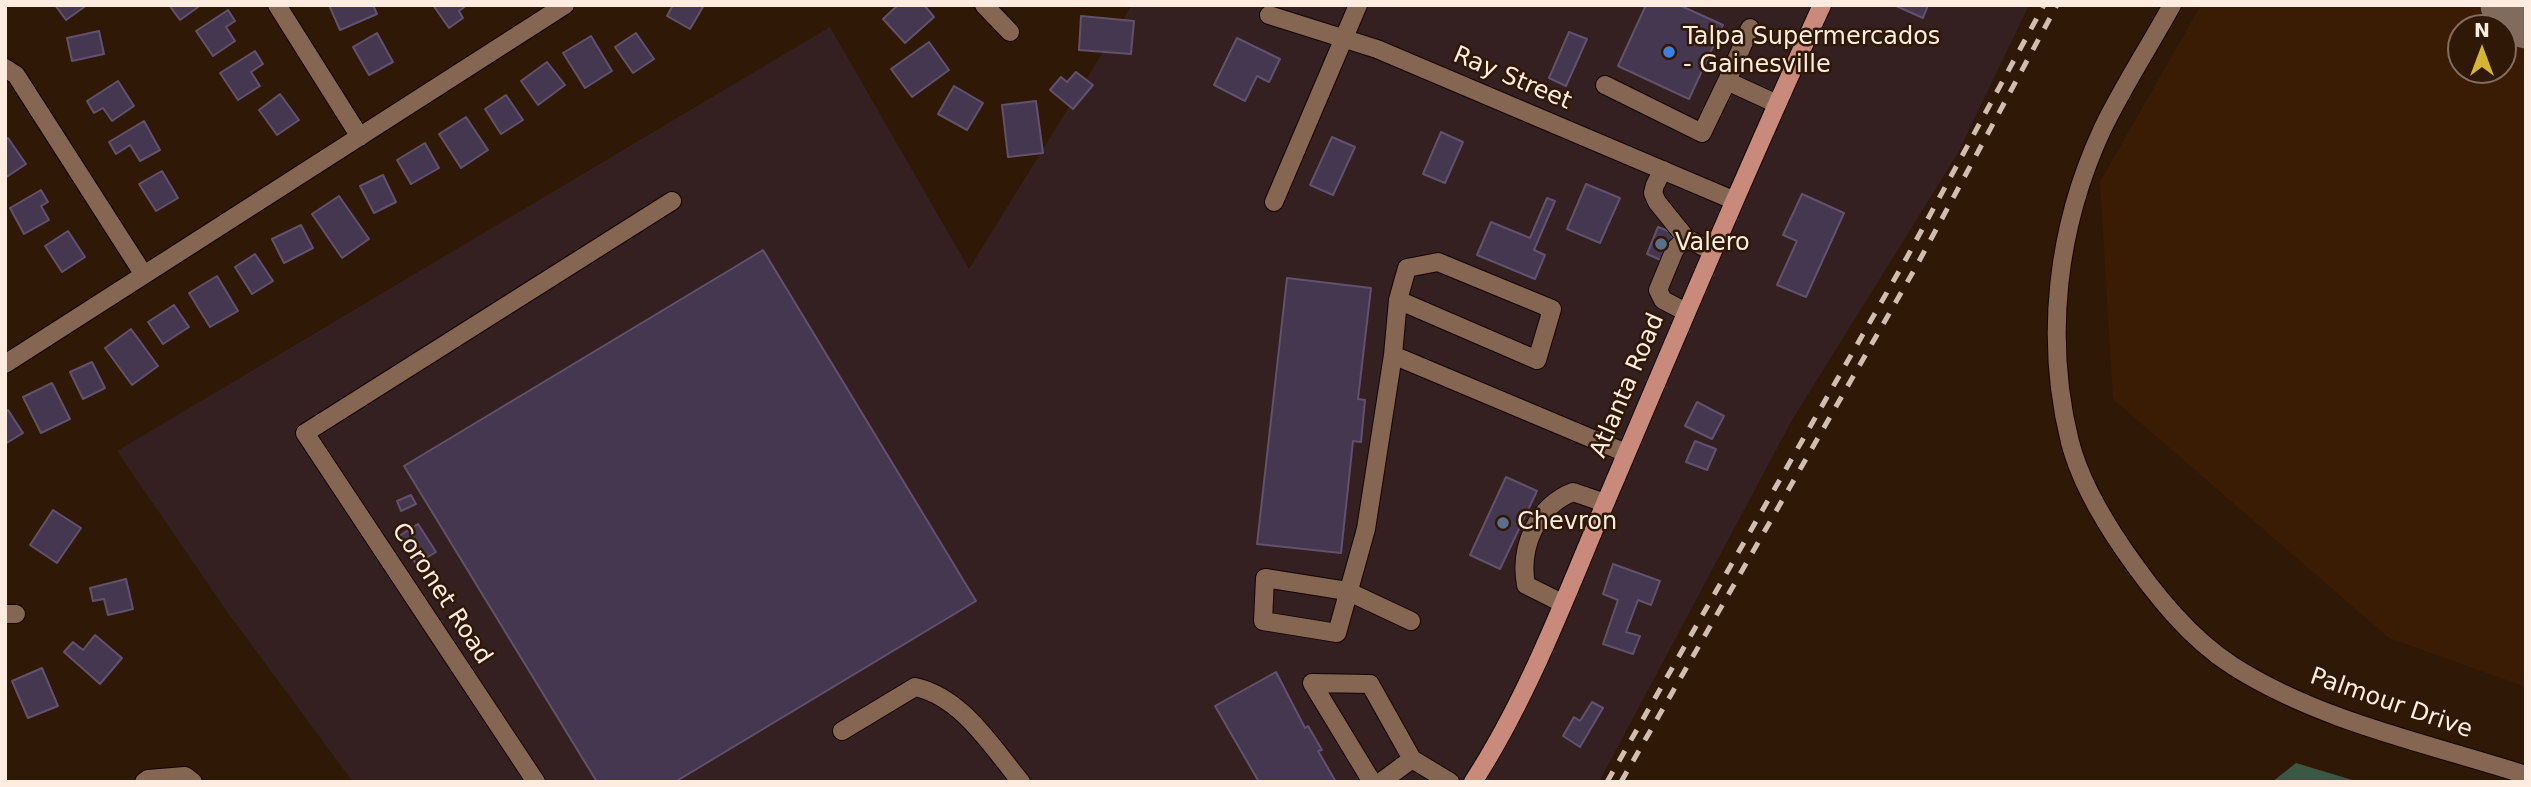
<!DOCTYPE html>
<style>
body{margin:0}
#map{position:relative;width:2531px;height:787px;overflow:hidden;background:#301806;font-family:"DejaVu Sans",sans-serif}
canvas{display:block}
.frame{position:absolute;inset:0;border:7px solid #feece1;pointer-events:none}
.north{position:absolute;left:2447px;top:14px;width:70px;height:70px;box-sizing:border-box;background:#301806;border:2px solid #826d5e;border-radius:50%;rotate:0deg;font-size:19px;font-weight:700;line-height:28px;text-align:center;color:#feece1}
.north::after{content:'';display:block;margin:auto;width:24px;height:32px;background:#d6b534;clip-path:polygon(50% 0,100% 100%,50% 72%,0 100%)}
</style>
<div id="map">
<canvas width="2531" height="787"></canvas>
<div class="frame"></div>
<div class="north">N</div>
</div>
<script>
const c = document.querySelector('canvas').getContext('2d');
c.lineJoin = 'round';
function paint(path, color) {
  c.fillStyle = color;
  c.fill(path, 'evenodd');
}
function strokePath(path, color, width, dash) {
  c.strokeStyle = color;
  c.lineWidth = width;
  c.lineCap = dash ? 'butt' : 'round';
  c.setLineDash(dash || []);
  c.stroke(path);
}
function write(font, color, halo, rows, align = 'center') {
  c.font = font + ' "DejaVu Sans",sans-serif';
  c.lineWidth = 5;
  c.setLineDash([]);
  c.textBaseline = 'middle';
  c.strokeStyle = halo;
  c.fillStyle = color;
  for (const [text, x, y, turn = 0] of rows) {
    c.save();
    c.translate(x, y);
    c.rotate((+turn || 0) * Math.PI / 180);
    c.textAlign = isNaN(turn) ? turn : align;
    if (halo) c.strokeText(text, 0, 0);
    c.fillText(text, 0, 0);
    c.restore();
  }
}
const commercial = new Path2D(`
 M 1132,5 L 2029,5 L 1958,153 L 1792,420 L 1599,782 L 353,782 L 228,613 L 117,451 L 830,27 L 969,269 Z`);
const built = new Path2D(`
 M 2201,5 L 2526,5 L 2526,687 L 2389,638 L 2113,399 L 2100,182 ZM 2461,28 L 2503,28 L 2503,70 L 2461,70 Z`);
const forest = new Path2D(`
 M 2296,763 L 2359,782 L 2272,782 Z`);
const taxiway = new Path2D(`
 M 2505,5 L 2526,24`);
const building = new Path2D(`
 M 55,5 L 87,5 L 66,20 Z
 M 169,5 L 201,5 L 180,20 Z
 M 329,5 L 373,5 L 377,14 L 340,30 Z
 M 433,5 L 467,5 L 459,11 L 463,18 L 449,28 Z
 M 673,5 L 704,5 L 690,29 L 667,16 Z
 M 898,5 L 924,5 L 934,17 L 905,43 L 883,19 Z
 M 1646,5 L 1679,5 L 1723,25 L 1689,99 L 1618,66 Z
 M 1894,5 L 1928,5 L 1923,18 Z
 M 228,10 L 235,21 L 226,27 L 235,41 L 213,56 L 196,31 Z
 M 1081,16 L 1134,21 L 1131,54 L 1079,50 Z
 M 99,31 L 104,54 L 72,61 L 67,38 Z
 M 1569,32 L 1587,39 L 1566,86 L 1549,78 Z
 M 377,33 L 393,62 L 369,75 L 353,47 Z
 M 636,33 L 654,59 L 633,73 L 615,47 Z
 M 591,36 L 612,71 L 585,88 L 563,53 Z
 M 1237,38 L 1280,59 L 1269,82 L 1257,76 L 1245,101 L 1214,85 Z
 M 929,42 L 949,70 L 912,97 L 891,69 Z
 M 255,51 L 263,64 L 251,72 L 260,86 L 238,100 L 220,73 Z
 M 547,62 L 565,85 L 538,105 L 521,81 Z
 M 1076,72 L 1093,85 L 1073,109 L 1050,90 L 1061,77 L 1067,82 Z
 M 118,81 L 134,106 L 112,121 L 103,108 L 94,113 L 87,101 Z
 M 954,86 L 983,103 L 967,130 L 938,114 Z
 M 280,94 L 299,120 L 277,135 L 259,110 Z
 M 506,95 L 523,120 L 501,134 L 485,109 Z
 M 1036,101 L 1043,153 L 1008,157 L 1002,105 Z
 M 466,117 L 488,150 L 461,168 L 439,134 Z
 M 144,121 L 160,150 L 140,161 L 130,145 L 116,154 L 109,142 Z
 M 1441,132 L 1463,142 L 1445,183 L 1423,174 Z
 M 1332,137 L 1355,147 L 1333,195 L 1310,185 Z
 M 8,138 L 26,164 L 5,178 L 5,140 Z
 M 425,143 L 439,168 L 411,184 L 397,160 Z
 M 162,171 L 178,198 L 156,211 L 139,184 Z
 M 383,175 L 396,202 L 374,213 L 360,186 Z
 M 1586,184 L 1620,198 L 1600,243 L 1567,229 Z
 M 41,190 L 48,202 L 41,206 L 49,220 L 24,234 L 10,208 Z
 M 1802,194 L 1844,213 L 1806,297 L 1777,285 L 1797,241 L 1783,235 Z
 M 339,196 L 369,239 L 342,258 L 312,214 Z
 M 1547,198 L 1555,201 L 1534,250 L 1545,255 L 1535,279 L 1477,255 L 1491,222 L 1530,238 Z
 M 301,225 L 313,248 L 284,263 L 272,239 Z
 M 1658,227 L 1674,233 L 1663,261 L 1647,254 Z
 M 68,231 L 85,257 L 62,272 L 45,246 Z
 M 763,250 L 976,601 L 675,782 L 597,782 L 404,466 Z
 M 255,254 L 273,281 L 252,294 L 235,267 Z
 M 217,276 L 238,311 L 210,327 L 189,293 Z
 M 1287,278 L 1371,288 L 1358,399 L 1365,400 L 1361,442 L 1353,441 L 1341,553 L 1257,544 Z
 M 174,305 L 189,327 L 163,344 L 148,322 Z
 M 131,329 L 158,366 L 132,385 L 105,348 Z
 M 92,362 L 105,388 L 83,399 L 70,372 Z
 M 52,383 L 70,419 L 41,433 L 23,397 Z
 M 1697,402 L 1724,416 L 1712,439 L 1685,426 Z
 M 8,410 L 23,433 L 5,444 L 5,412 Z
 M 1695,441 L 1716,449 L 1707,470 L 1686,462 Z
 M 1506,477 L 1537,491 L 1500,569 L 1470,555 Z
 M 411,495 L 416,504 L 401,511 L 397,501 Z
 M 53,510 L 81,528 L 57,563 L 30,545 Z
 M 418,524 L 436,552 L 416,564 L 399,536 Z
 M 1613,564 L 1660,581 L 1651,605 L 1638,600 L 1626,632 L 1640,636 L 1633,654 L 1603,644 L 1618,600 L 1603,594 Z
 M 126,579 L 133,609 L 108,615 L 104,599 L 93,601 L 90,588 Z
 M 95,635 L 122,658 L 100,684 L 64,652 L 73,642 L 83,650 Z
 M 42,668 L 58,706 L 28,718 L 12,681 Z
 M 1276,672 L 1305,728 L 1308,726 L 1322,750 L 1318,751 L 1336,782 L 1259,782 L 1215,706 Z
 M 1592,702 L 1603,708 L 1580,747 L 1563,736 L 1574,717 L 1580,721 Z`);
const minor = new Path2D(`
 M 277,5 L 360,137
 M 984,5 L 1010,32
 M 2172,5 C 2149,47 2122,88 2102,130 C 2057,227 2044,338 2070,442 C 2080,481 2102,518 2124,550 C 2153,592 2189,638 2233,666 C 2321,722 2427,743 2526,775
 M 1269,15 L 1377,49 L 1733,200
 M 5,68 L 16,75 L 144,275
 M 1727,81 L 1750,28
 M 1605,85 L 1702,133 L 1727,81 L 1777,104
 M 1663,170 L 1655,185 L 1653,193 L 1657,202 L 1686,238 L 1712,251
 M 1274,202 L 1358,5
 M 1686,238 L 1675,249 L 1658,290 L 1663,300 L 1686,312
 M 1393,355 L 1398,300 L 1407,268 L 1438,262 L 1552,309 L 1537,360 L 1398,300
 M 5,364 L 565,5
 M 1562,603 L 1526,585 C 1519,547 1537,506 1573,492 L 1605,503
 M 5,614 L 16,614
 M 1411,621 L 1347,591 L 1265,578 L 1263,621 L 1337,633 L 1366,529 L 1393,355 L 1626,453
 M 1312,683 L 1370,684 L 1412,759 L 1450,782
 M 1312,683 L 1372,782
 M 842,731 L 915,687 C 962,697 992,747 1021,782
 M 144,782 L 148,779 L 185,776 L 193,782
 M 536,782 L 305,433 L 672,201
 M 1381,782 L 1412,759`);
const major = new Path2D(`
 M 1473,782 C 1532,691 1570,584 1613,485 C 1681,325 1749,164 1822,5`);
const rail = new Path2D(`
 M 1607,782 L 1906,259 L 2044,5
 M 1621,782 L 1917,265 L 2057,5`);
const markers = [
 [1669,52,7,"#3f7fe0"],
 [1661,244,7,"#5c6f8a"],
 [1503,523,7,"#5c6f8a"]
];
const poiNames = [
 ["Talpa Supermercados",1683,38],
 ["- Gainesville",1683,66],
 ["Valero",1675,244],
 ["Chevron",1517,523]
];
const streetNames = [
 ["Ray Street",1512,79,23],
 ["Atlanta Road",1628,386,-67],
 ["Coronet Road",441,594,57],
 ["Palmour Drive",2391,704,19]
];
paint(commercial, '#342021');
paint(built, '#3a1c04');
paint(forest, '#3a5843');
strokePath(taxiway, '#806b5c', 49);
paint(building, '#463751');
strokePath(building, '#61516d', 2);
strokePath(minor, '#170300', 20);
strokePath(major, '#170300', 20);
strokePath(minor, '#846652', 18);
strokePath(major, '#c9897b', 18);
strokePath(rail, '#d1beb1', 5, [12, 12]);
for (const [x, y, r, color] of markers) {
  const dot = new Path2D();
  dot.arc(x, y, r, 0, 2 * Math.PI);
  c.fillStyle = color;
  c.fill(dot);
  strokePath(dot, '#301806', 2.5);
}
write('24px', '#feece1', '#301806', poiNames, 'left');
write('24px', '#feece1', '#301806', streetNames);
</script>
